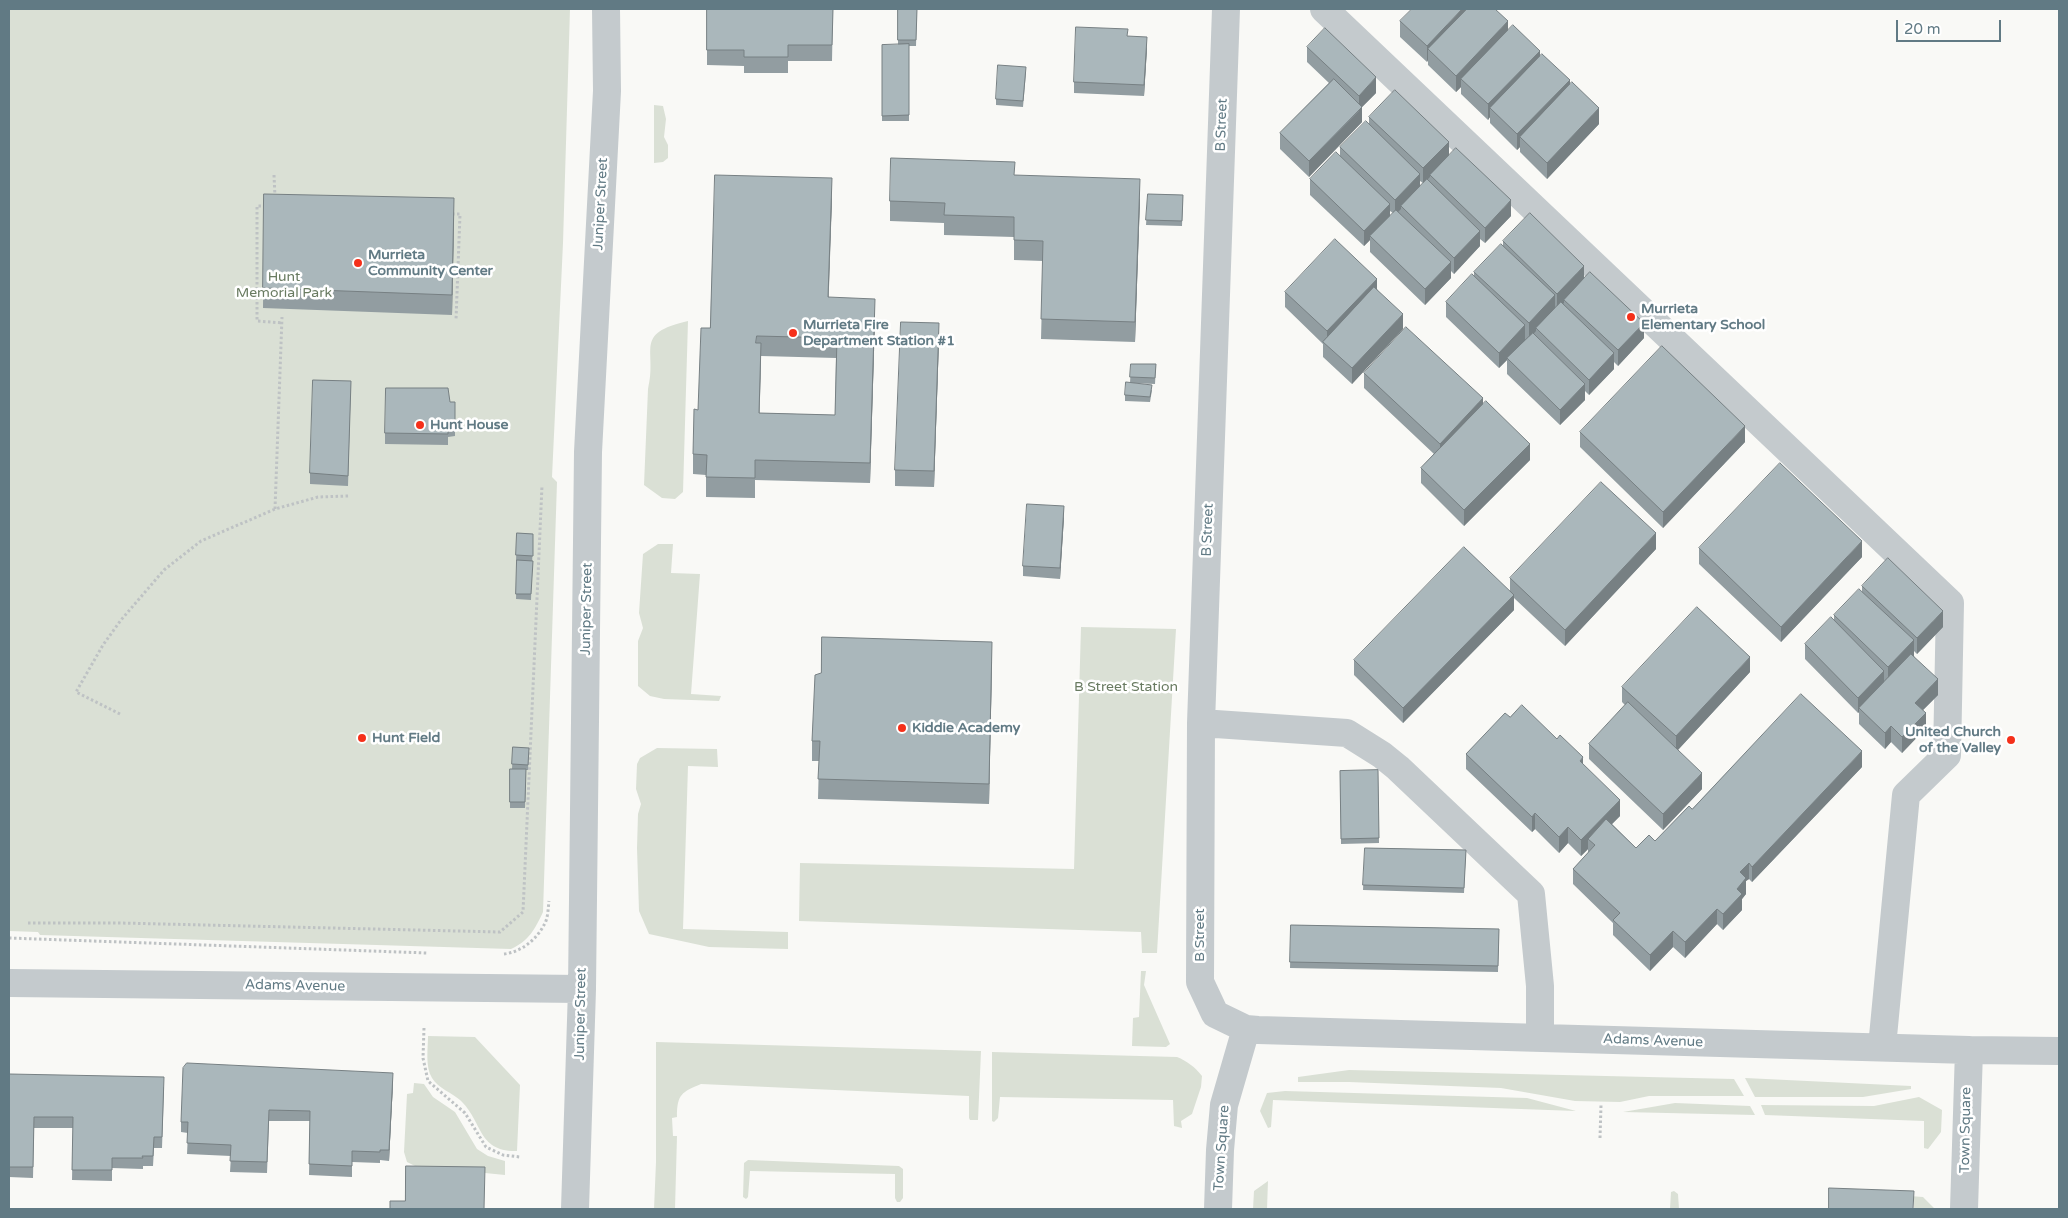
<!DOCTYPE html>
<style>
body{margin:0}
#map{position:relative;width:2068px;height:1218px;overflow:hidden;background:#f9f9f6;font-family:"Varela Round",sans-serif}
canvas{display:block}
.frame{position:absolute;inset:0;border:10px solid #617a84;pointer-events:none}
.scale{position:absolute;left:1896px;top:20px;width:105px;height:22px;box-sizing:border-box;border:2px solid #617a84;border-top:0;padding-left:6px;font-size:15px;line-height:18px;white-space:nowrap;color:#617a84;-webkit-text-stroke:4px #fff;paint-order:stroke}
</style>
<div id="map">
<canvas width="2068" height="1218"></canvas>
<div class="frame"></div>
<div class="scale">20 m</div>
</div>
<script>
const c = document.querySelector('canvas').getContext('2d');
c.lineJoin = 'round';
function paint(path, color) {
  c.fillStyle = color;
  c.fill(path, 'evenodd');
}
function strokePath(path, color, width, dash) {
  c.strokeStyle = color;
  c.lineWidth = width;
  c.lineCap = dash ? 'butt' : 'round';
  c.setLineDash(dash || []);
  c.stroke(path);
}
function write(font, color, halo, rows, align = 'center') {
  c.font = font + ' "Varela Round",sans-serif';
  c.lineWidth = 5;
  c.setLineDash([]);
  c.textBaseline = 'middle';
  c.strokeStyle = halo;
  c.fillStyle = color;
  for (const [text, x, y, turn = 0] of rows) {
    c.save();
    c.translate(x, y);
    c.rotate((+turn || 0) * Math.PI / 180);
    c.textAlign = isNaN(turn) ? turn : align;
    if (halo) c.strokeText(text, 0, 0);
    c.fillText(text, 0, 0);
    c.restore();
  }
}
const green = new Path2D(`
 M 9,9 L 570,9 L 563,243 L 552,477 L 557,482 L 543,912 C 535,929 529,941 511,949 L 40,935 L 38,932 L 9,931 Z
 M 654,105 L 663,106 L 666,119 L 664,137 L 668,145 L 668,158 L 663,162 L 654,163 Z
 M 688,321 L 683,492 L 675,499 L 662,498 L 644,485 L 648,389 C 658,349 632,334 688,321 Z
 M 658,544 L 673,544 L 671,573 L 700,574 L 691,694 L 721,696 L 719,701 L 664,699 L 650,696 L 638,686 L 638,641 L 643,628 L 639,613 L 643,554 Z
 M 1081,627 L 1176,629 L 1157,953 L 1142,953 L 1141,932 L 799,921 L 800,863 L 1074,869 Z
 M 657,748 L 717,749 L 718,767 L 688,766 L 683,929 L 788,932 L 788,949 L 709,947 L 649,934 L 639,911 L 637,848 L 638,814 L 641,804 L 636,789 L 637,764 L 640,758 Z
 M 1141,971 L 1146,971 L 1144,985 L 1170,1044 L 1166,1047 L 1132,1046 L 1133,1018 L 1139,1017 Z
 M 428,1036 L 475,1037 L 520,1085 L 517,1151 C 477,1152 483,1121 460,1100 C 452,1093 438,1088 432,1078 C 425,1067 428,1048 428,1036 Z
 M 656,1042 L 981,1051 L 978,1120 L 970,1120 L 969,1118 L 969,1096 L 701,1084 C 682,1092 677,1094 677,1117 L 672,1118 L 673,1136 L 677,1136 L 675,1209 L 654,1209 L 656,1162 Z
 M 992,1052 L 1177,1057 C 1187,1061 1195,1067 1202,1076 L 1201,1087 L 1192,1114 L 1181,1121 L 1182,1128 L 1174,1126 L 1173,1100 L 1000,1097 L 998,1118 L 994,1122 L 992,1121 Z
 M 1349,1070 L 1734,1079 L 1744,1096 L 1649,1096 L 1620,1102 L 1575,1101 L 1501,1088 L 1349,1082 L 1298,1082 L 1298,1077 Z
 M 1745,1078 L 1911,1086 L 1911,1089 L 1863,1097 L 1755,1097 Z
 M 414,1083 L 424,1084 L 433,1097 L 455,1112 L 477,1149 L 488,1156 L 505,1161 L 505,1175 L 415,1166 L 407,1162 L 404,1152 L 407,1094 L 413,1093 Z
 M 1285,1091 L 1527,1098 L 1576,1111 L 1273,1100 L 1271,1127 L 1268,1128 L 1260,1111 L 1267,1093 Z
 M 1919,1097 L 1942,1110 L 1941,1132 L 1928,1149 L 1924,1148 L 1924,1121 L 1765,1115 L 1761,1105 L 1874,1106 Z
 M 1675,1103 L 1750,1106 L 1755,1115 L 1623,1112 Z
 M 748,1160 L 899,1166 L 903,1169 L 903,1198 L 900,1202 L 897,1202 L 895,1198 L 895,1174 L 750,1171 L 748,1197 L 746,1199 L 743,1197 L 744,1163 Z
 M 1268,1181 L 1267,1209 L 1253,1209 L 1254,1191 Z
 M 1674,1191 L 1678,1194 L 1679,1209 L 1670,1209 L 1671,1192 Z
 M 1868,1193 L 1923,1197 L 1935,1209 L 1914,1209 L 1914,1202 Z`);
const path = new Path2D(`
 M 274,175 L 275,197
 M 266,206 L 257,206 L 257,321 L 283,323
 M 452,214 L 460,214 L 456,320
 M 275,509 L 282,317
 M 120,714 L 76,692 L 103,645 L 121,620 L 164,570 L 201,541 L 275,509 L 318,497 L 349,496
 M 28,923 L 120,923 L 500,932 L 523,912 L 542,486
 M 9,938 L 427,953
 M 504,954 C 521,952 536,940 544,925 C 548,919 548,909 549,901
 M 424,1028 L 423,1058 L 428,1081 L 465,1113 L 486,1147 L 503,1155 L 520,1157
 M 1600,1138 L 1601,1105`);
const minor = new Path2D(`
 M 1226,9 L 1201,723 L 1200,982 L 1215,1014 L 1246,1029 L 1258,1030 L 1969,1050 L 2059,1051
 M 1324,9 L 1950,603 L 1947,755 L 1906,795 L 1882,1047
 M 1201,723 L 1347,733 L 1382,755 L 1398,768 L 1531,894 L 1540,986 L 1540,1038
 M 9,983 L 582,989
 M 575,1209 L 582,989 L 588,452 L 607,91 L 606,9
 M 1218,1209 L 1220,1150 L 1224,1105 L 1246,1029
 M 1964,1209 L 1969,1050`);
const wall = new Path2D(`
 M 707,9 L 833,9 L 832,61 L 788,61 L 788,73 L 744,73 L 744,66 L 707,65 Z
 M 898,9 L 917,9 L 916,46 L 909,46 L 909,121 L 882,121 L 882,45 L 898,45 Z
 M 1400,21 L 1508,30 L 1540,56 L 1570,84 L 1599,124 L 1547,179 L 1520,152 L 1520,147 L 1517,150 L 1490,123 L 1490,117 L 1488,120 L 1461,94 L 1461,87 L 1456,92 L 1428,65 L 1428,60 L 1427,62 L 1400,37 Z
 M 1128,36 L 1147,48 L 1144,96 L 1074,93 L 1074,82 Z
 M 1307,47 L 1376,93 L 1362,107 L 1362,122 L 1309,177 L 1280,149 L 1280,133 L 1329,83 L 1307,62 Z
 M 1026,72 L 1023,107 L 996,105 L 996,99 Z
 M 1369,117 L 1449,156 L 1511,216 L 1485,243 L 1480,239 L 1480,246 L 1454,274 L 1451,271 L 1451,278 L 1425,305 L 1370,252 L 1370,240 L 1364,246 L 1310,195 L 1310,179 L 1340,156 L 1340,147 L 1369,125 ZM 1420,181 L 1423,183 L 1420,186 ZM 1390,211 L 1393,213 L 1390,216 Z
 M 1015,175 L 1140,199 L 1135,342 L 1041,339 L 1043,261 L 1014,260 L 1014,237 L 944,235 L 944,223 L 890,221 L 890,201 Z
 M 264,194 L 454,219 L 452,315 L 263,308 Z
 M 1148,194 L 1183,195 L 1182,226 L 1146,225 Z
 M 832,198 L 828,297 L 875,319 L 870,483 L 755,480 L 755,498 L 706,497 L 706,475 L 693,474 L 693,454 L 698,410 L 710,328 ZM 761,356 L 836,358 L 835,415 L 759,413 Z
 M 1503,241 L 1584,277 L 1644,338 L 1618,366 L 1614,362 L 1614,369 L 1589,395 L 1585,391 L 1585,400 L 1560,425 L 1507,374 L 1507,360 L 1499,368 L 1446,317 L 1446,302 L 1474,276 L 1474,272 L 1503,245 Z
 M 1377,289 L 1403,329 L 1352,384 L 1323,357 L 1323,344 L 1285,307 L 1285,292 Z
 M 939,339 L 934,487 L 895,486 L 895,470 Z
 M 1131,364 L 1156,364 L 1155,384 L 1130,383 Z
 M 1364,373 L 1483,404 L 1530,460 L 1464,526 L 1421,483 L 1421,468 L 1434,454 L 1364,388 Z
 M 351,381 L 348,486 L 310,484 L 310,473 Z
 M 1152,390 L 1150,402 L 1125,401 L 1125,395 Z
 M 450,402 L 455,402 L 455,436 L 448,437 L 448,445 L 385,444 L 385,433 Z
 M 1580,432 L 1745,442 L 1663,528 L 1580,447 Z
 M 1064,517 L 1060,579 L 1023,576 L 1023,566 Z
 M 517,533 L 533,534 L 531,600 L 516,599 L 517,561 L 516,561 Z
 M 1699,548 L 1862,557 L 1781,642 L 1699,564 Z
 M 1656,549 L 1565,646 L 1514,598 L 1514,610 L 1403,723 L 1354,675 L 1354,660 L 1510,591 L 1510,578 Z
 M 1862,586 L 1943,627 L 1917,654 L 1914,651 L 1914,656 L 1938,695 L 1923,710 L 1926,728 L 1902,753 L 1891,742 L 1885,749 L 1859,724 L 1859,712 L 1858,713 L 1805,659 L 1805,644 L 1834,620 L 1834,615 L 1862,592 Z
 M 992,662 L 989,804 L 818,799 L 819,761 L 812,761 L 812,741 L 821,673 Z
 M 1750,672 L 1678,750 L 1702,789 L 1663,830 L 1589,759 L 1589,744 L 1625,705 L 1622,702 L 1622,687 Z
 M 1510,717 L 1583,765 L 1620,816 L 1612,824 L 1636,848 L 1655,841 L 1692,809 L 1862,767 L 1752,882 L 1749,879 L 1746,881 L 1746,894 L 1742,899 L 1742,910 L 1723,930 L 1717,924 L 1685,958 L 1673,947 L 1650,971 L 1613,935 L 1613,923 L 1573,884 L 1573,869 L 1588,853 L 1588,849 L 1581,856 L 1568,843 L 1559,853 L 1535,829 L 1532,832 L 1466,769 L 1466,754 Z
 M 513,747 L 529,748 L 528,770 L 526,770 L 525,808 L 510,808 L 510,769 L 512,769 Z
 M 1378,770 L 1379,843 L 1341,844 L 1340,771 Z
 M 1365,848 L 1466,850 L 1464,893 L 1363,890 Z
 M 1291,925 L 1499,929 L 1498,972 L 1290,968 Z
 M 9,1074 L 164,1087 L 162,1148 L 154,1148 L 153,1166 L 143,1166 L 143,1169 L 112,1168 L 112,1181 L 72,1180 L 73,1128 L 34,1128 L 33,1178 L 9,1177 Z
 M 393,1083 L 389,1161 L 380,1160 L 380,1163 L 352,1162 L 352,1177 L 309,1175 L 310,1121 L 269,1121 L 267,1173 L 230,1172 L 231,1156 L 187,1154 L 188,1133 L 181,1132 L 181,1122 Z`);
const shadedWall = new Path2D(`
 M 1462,9 L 1477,9 L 1428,49 L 1428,60 L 1427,62 L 1427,46 Z
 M 1508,21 L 1508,37 L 1461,79 L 1461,87 L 1456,92 L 1456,76 Z
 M 1147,37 L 1147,48 L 1144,96 L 1144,85 Z
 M 1540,51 L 1540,67 L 1490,108 L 1490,117 L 1488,120 L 1488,104 Z
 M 1376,77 L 1376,93 L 1362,107 L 1362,122 L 1309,177 L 1309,161 L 1359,111 L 1359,96 Z
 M 1570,80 L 1570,96 L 1520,137 L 1520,147 L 1517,150 L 1517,134 Z
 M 1599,108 L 1599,124 L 1547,179 L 1547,163 Z
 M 1449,142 L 1449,158 L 1430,175 L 1430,177 L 1423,184 L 1423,168 Z
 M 1420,174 L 1420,189 L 1401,206 L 1401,209 L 1395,215 L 1395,200 Z
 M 832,178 L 832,198 L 828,317 L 828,297 Z
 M 1140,179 L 1140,199 L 1135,342 L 1135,322 Z
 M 454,198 L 454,219 L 452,315 L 452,295 Z
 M 1511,200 L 1511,216 L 1485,243 L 1485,228 Z
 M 1390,204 L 1390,219 L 1370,236 L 1370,240 L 1364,246 L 1364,231 Z
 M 1480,231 L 1480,246 L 1454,274 L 1454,258 Z
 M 1451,262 L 1451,278 L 1425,305 L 1425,289 Z
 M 1584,266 L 1584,281 L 1564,300 L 1564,303 L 1557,309 L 1557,294 Z
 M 1377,279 L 1377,294 L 1327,345 L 1327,331 Z
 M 1555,295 L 1555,311 L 1536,328 L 1536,331 L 1529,339 L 1529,323 Z
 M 875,299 L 875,319 L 870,483 L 870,463 Z
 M 1403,314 L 1403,329 L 1352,384 L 1352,368 Z
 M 939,323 L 939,339 L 934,487 L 934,471 Z
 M 1644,323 L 1644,338 L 1618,366 L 1618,350 Z
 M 1525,325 L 1525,341 L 1507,358 L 1507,360 L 1499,368 L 1499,353 Z
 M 761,343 L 761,363 L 759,433 L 759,413 Z
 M 1614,353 L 1614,369 L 1589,395 L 1589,380 Z
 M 1585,384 L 1585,400 L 1560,425 L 1560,410 Z
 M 1483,398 L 1483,414 L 1440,460 L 1440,444 Z
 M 1745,426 L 1745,442 L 1663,528 L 1663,512 Z
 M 1530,444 L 1530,460 L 1464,526 L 1464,510 Z
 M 1064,506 L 1064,517 L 1060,579 L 1060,568 Z
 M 1656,533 L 1656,549 L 1565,646 L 1565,630 Z
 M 1862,541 L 1862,557 L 1781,642 L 1781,627 Z
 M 1514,595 L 1514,610 L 1403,723 L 1403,708 Z
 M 1943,611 L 1943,627 L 1917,654 L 1917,638 Z
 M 1914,640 L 1914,656 L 1888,683 L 1888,667 Z
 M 992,642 L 992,662 L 989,804 L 989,784 Z
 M 1750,657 L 1750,672 L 1676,752 L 1676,736 Z
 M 1884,671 L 1884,687 L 1859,708 L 1859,712 L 1858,713 L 1858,698 Z
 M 1938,679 L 1938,695 L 1915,718 L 1915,703 Z
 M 1926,713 L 1926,728 L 1902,753 L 1902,737 Z
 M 1891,726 L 1891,742 L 1885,749 L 1885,733 Z
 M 1862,751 L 1862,767 L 1752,882 L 1752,867 Z
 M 1583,757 L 1583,773 L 1580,761 Z
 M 1702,773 L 1702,789 L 1663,830 L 1663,814 Z
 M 1620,800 L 1620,816 L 1593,843 L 1588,839 L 1588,849 L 1581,856 L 1581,840 Z
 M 1535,813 L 1535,829 L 1532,832 L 1532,817 Z
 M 1568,827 L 1568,843 L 1559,853 L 1559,837 Z
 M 1749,863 L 1749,879 L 1746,881 L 1746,894 L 1742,899 L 1742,910 L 1723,930 L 1723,914 L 1737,889 L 1740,872 Z
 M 1717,909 L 1717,924 L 1685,958 L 1685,942 Z
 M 1673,931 L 1673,947 L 1650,971 L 1650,955 Z
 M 393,1073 L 393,1083 L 389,1161 L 389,1150 Z`);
const building = new Path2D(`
 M 707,9 L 833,9 L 832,45 L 788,45 L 788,57 L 744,57 L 744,50 L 707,50 Z
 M 898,9 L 917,9 L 916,40 L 898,40 Z
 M 1412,9 L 1462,9 L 1427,46 L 1400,21 Z
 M 1467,9 L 1495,9 L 1508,21 L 1456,76 L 1428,49 Z
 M 1513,25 L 1540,51 L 1488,104 L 1461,79 Z
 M 1076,27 L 1128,29 L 1127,36 L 1147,37 L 1144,85 L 1074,82 Z
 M 1325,28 L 1376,77 L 1359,96 L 1307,47 Z
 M 909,44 L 909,115 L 882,116 L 882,45 Z
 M 1542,54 L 1570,80 L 1517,134 L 1490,108 Z
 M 998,65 L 1026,67 L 1023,101 L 996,99 Z
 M 1334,79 L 1362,107 L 1309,161 L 1280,133 Z
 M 1572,82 L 1599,108 L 1547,163 L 1520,137 Z
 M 1395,90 L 1449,142 L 1423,168 L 1369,117 Z
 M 1366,121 L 1420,174 L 1395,200 L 1340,147 Z
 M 1456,148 L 1511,200 L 1485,228 L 1430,175 Z
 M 1336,152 L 1390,204 L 1364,231 L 1310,179 Z
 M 891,158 L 1015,162 L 1014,175 L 1140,179 L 1135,322 L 1041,319 L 1043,241 L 1014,240 L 1014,217 L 944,215 L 945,203 L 890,201 Z
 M 715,175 L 832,178 L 828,297 L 875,299 L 870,463 L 755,460 L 755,478 L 706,477 L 707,455 L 693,454 L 694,409 L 698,410 L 701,328 L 710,328 ZM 757,336 L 837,338 L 835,415 L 759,413 L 761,343 L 756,343 Z
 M 1427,179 L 1480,231 L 1454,258 L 1401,206 Z
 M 264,194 L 454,198 L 452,295 L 263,288 Z
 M 1148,194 L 1183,195 L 1182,221 L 1146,220 Z
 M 1396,210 L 1451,262 L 1425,289 L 1370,236 Z
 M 1530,213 L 1584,266 L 1557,294 L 1503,241 Z
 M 1335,239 L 1377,279 L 1327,331 L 1285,292 Z
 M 1501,244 L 1555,295 L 1529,323 L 1474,272 Z
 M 1590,272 L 1644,323 L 1618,350 L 1564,300 Z
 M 1472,274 L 1525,325 L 1499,353 L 1446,302 Z
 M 1374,287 L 1403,314 L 1352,368 L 1323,342 Z
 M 1561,302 L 1614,353 L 1589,380 L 1536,328 Z
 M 901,322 L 939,323 L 934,471 L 895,470 Z
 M 1406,327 L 1483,398 L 1440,444 L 1364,373 Z
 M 1533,333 L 1585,384 L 1560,410 L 1507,358 Z
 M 1662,346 L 1745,426 L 1663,512 L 1580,432 Z
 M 1131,364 L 1156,364 L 1155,378 L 1130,377 Z
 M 313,380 L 351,381 L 348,476 L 310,473 Z
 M 1126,382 L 1152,385 L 1150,397 L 1125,395 Z
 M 386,388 L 448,388 L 450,402 L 455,402 L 455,425 L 448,426 L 448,434 L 385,433 Z
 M 1486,401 L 1530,444 L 1464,510 L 1421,468 Z
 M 1780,463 L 1862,541 L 1781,627 L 1699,548 Z
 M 1601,482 L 1656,533 L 1565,630 L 1510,578 Z
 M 1027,504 L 1064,506 L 1060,568 L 1023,566 Z
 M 517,533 L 533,534 L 533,556 L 516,555 Z
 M 1464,547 L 1514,595 L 1403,708 L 1354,660 Z
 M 1888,558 L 1943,611 L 1917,638 L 1862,586 Z
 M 517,560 L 533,561 L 531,594 L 516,594 Z
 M 1859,589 L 1914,640 L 1888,667 L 1834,615 Z
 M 1697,607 L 1750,657 L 1676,736 L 1622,687 Z
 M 1831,617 L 1884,671 L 1858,698 L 1805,644 Z
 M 822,637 L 992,642 L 989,784 L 818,779 L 820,741 L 812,741 L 815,675 L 821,673 Z
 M 1911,654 L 1938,679 L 1915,703 L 1926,713 L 1902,737 L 1891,726 L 1885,733 L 1859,708 Z
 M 1801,694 L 1862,751 L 1752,867 L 1749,863 L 1740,872 L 1746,878 L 1737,889 L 1742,894 L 1723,914 L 1717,909 L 1685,942 L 1673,931 L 1650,955 L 1613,920 L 1620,913 L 1573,869 L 1595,845 L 1588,839 L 1606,819 L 1636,848 L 1649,835 L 1655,841 L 1689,806 L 1692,809 Z
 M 1628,702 L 1702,773 L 1663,814 L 1589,744 Z
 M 1522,705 L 1557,739 L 1560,735 L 1583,757 L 1580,761 L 1620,800 L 1581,840 L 1568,827 L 1559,837 L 1535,813 L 1532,817 L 1466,754 L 1505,713 L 1510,717 Z
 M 513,747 L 529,748 L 528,765 L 512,764 Z
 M 510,769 L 526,769 L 525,802 L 510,802 Z
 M 1378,770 L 1379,838 L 1341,839 L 1340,771 Z
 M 1365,848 L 1466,850 L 1464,888 L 1363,885 Z
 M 1291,925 L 1499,929 L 1498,966 L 1290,962 Z
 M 187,1063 L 393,1073 L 389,1150 L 380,1150 L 380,1152 L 352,1151 L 352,1166 L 309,1164 L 310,1111 L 269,1110 L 267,1162 L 230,1161 L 231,1145 L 187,1143 L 188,1122 L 181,1122 L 183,1068 Z
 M 9,1074 L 164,1077 L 162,1137 L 154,1137 L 153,1156 L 142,1156 L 143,1158 L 112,1158 L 112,1170 L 72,1170 L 73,1117 L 34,1117 L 33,1167 L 9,1167 Z
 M 406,1166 L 485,1167 L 484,1209 L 390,1209 L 390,1201 L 405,1201 Z
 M 1829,1188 L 1914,1191 L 1913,1209 L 1829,1209 Z`);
const markers = [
 [358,263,5,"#f5301a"],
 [1631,317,5,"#f5301a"],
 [793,333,5,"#f5301a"],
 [420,425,5,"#f5301a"],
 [902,728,5,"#f5301a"],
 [362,738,5,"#f5301a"],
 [2011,740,5,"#f5301a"]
];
const streetNames = [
 ["B Street",1222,125,-88],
 ["Juniper Street",601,204,-87],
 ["B Street",1208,530,-88],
 ["Juniper Street",587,609,-89],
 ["B Street",1200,935,-90],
 ["Adams Avenue",295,986,1],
 ["Juniper Street",581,1014,-89],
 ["Adams Avenue",1653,1041,2],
 ["Town Square",1966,1130,-89],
 ["Town Square",1222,1148,-86]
];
const poiNames = [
 ["Murrieta",368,255],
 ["Community Center",368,271],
 ["Murrieta",1641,309],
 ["Elementary School",1641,325],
 ["Murrieta Fire",803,325],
 ["Department Station #1",803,341],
 ["Hunt House",430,425],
 ["Kiddie Academy",912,728],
 ["United Church",2001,732,"right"],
 ["of the Valley",2001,748,"right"],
 ["Hunt Field",372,738]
];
const parkNames = [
 ["Hunt",284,277],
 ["Memorial Park",284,293],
 ["B Street Station",1126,687]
];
paint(green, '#dae0d5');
strokePath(path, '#bec2c4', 3, [2.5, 2.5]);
strokePath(minor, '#c4cacd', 28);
paint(wall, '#929da1');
paint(shadedWall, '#778083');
paint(building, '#aab7bb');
strokePath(building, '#778083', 1);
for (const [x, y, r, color] of markers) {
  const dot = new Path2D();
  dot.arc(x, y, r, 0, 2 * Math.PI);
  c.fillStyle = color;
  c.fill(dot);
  strokePath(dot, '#fff', 2);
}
write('14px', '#617a84', '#fff', streetNames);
write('bold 14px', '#617a84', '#fff', poiNames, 'left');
write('14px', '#697b61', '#fff', parkNames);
</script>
